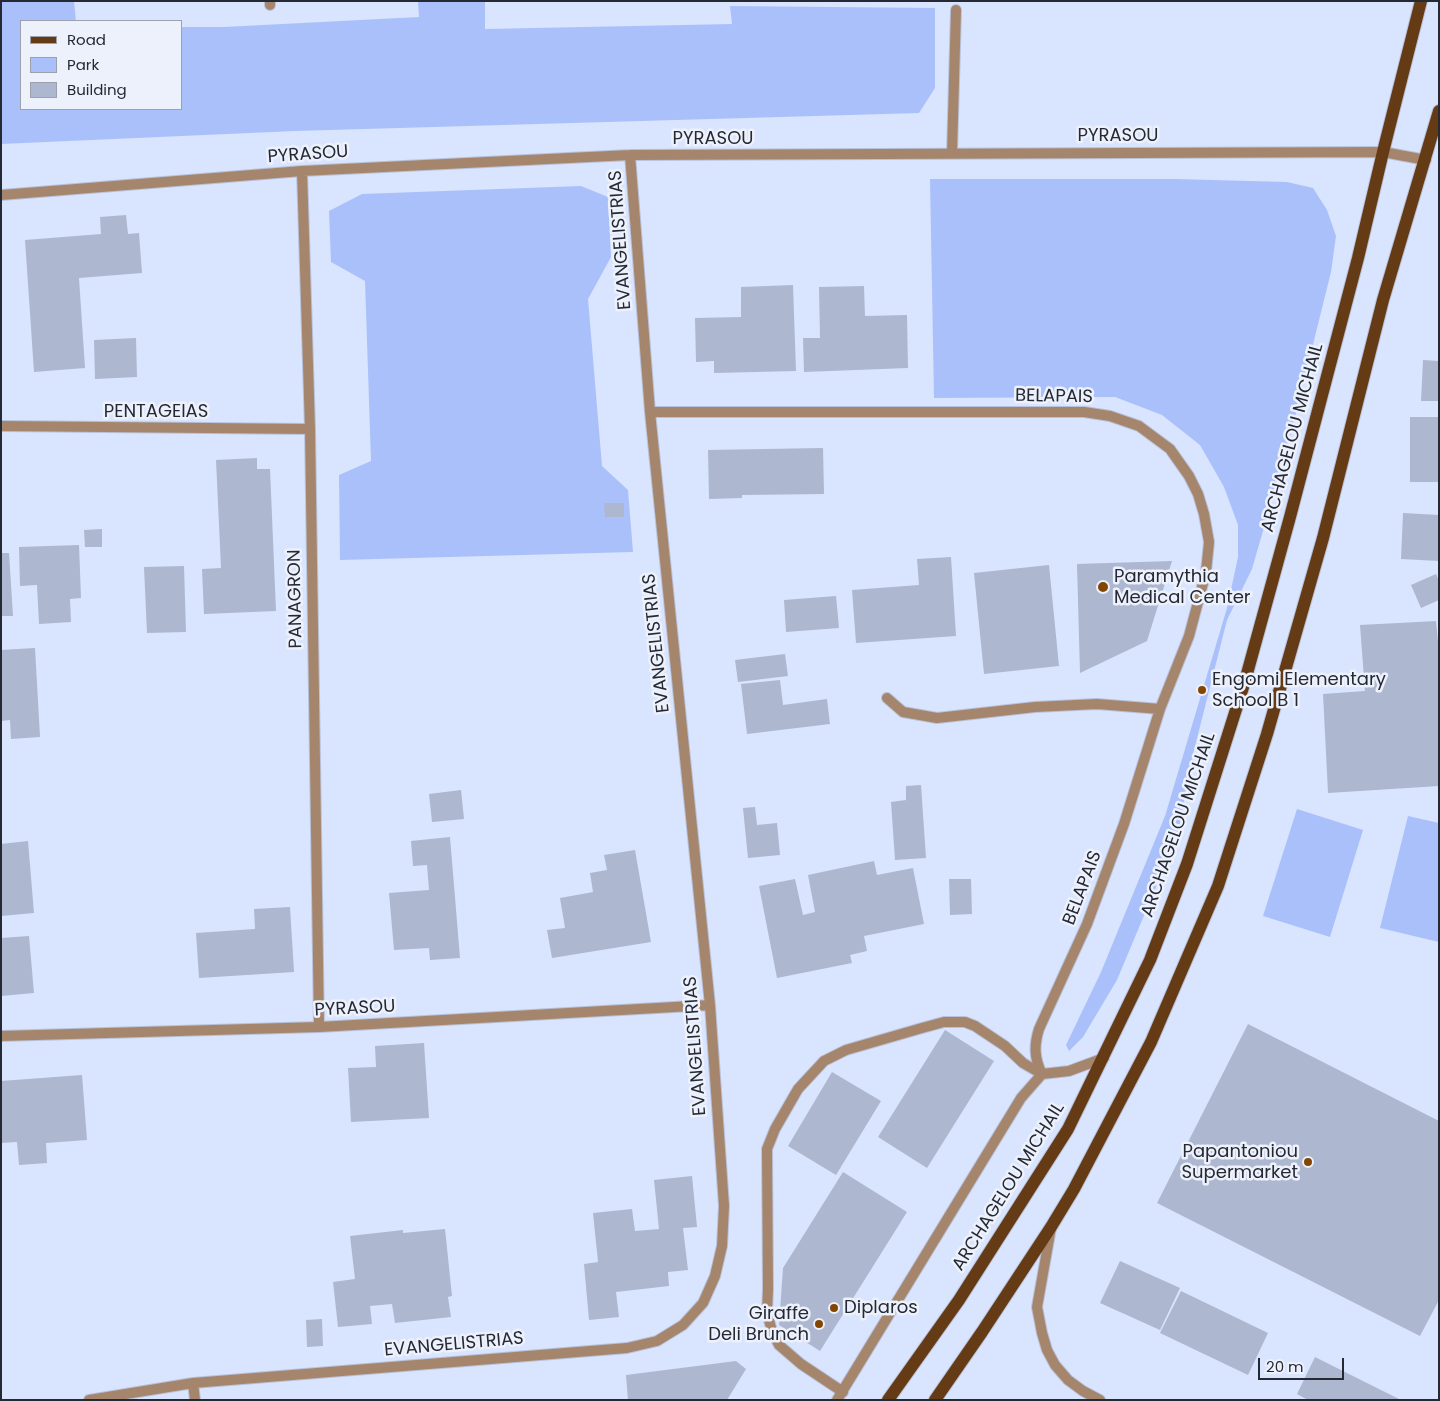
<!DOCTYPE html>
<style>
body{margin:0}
#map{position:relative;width:1440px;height:1401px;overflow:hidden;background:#d9e4fe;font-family:Poppins,sans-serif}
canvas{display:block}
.frame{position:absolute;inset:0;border:2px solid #252933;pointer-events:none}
.legend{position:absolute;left:20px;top:20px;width:162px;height:90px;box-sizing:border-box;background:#edf1fc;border:1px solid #9da1ac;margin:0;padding:6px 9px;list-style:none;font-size:15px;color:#252933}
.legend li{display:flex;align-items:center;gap:10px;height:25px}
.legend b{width:25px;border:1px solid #9da1ac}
.scale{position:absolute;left:1258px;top:1358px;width:86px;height:22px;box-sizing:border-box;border:2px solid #252933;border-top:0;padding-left:6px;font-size:15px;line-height:18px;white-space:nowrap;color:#252933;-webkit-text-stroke:4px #edf1fc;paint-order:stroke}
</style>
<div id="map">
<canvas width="1440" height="1401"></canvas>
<div class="frame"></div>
<ul class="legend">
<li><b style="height:6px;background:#653b15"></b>Road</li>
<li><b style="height:14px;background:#aac0fb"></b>Park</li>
<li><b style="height:14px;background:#adb7d0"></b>Building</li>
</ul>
<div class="scale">20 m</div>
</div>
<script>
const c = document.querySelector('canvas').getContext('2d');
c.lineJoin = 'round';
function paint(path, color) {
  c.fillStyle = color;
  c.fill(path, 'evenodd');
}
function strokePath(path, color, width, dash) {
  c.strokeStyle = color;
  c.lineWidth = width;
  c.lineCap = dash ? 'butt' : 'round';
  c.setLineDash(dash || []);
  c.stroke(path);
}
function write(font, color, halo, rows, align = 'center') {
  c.font = font + ' Poppins,sans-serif';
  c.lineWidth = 5;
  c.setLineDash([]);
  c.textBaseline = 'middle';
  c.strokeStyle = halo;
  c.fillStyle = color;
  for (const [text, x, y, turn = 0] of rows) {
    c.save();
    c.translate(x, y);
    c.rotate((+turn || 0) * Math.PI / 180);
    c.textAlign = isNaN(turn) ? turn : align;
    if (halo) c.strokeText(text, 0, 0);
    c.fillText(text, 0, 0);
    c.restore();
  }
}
const green = new Path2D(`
 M 1,1 L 74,1 L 76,21 L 21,21 L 21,109 L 181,109 L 181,27 L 224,27 L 419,17 L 418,1 L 485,1 L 485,29 L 732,24 L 730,6 L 935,8 L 935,88 L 919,113 L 295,131 L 1,144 Z
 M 930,179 L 1175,179 L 1287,182 L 1313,188 L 1327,210 L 1336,236 L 1331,272 L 1289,441 L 1252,569 L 1227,620 L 1189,770 L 1179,832 L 1117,980 L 1083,1037 L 1069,1051 L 1066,1045 L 1101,972 L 1165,816 L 1227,608 L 1238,557 L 1238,525 L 1224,487 L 1200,445 L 1162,415 L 1115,397 L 934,398 Z
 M 581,186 L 608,197 L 611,257 L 588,299 L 602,466 L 628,490 L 633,552 L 340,560 L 339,475 L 371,461 L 365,281 L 331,262 L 329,211 L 362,194 Z
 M 1297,809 L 1363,830 L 1330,937 L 1263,916 Z
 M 1408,816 L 1439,823 L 1439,942 L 1380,928 Z`);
const building = new Path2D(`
 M 126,215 L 128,234 L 139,233 L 142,273 L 79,278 L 85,368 L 34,372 L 25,240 L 101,234 L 100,217 Z
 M 793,285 L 796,371 L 714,373 L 714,361 L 696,362 L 695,318 L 741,317 L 741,287 Z
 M 864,286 L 865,316 L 907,315 L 908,368 L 804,372 L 803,338 L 820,338 L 819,287 Z
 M 136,338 L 137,377 L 95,379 L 94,340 Z
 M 1423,360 L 1439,361 L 1439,401 L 1421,401 Z
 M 1410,417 L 1439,417 L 1439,482 L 1410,482 Z
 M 823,448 L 824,494 L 742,495 L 742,498 L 709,499 L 708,450 Z
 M 257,458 L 257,469 L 270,469 L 276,611 L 204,614 L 202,569 L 221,568 L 216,460 Z
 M 604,503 L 624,503 L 624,517 L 605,517 Z
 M 1403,513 L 1439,515 L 1439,561 L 1401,559 Z
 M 102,529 L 102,547 L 85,547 L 84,530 Z
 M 79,545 L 81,598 L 70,599 L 71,622 L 39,624 L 37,585 L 20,586 L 19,547 Z
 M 1,553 L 9,553 L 13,616 L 1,616 Z
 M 951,557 L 956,636 L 856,643 L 852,590 L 919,585 L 917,559 Z
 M 1172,561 L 1147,641 L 1080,673 L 1077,564 Z
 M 1049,565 L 1059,666 L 984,674 L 974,573 Z
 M 184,566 L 186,632 L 147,633 L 144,567 Z
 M 1436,574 L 1439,581 L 1439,600 L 1421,608 L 1411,585 Z
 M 836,596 L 839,628 L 786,632 L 784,600 Z
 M 1436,621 L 1439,652 L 1439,786 L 1328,793 L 1323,694 L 1365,691 L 1360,625 Z
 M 35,648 L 40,737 L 11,739 L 10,720 L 1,721 L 1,650 Z
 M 785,654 L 788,676 L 738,682 L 735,660 Z
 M 780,680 L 783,705 L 827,699 L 830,724 L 747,734 L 741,684 Z
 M 921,785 L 926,858 L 895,860 L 891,802 L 906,800 L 906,786 Z
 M 461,790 L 464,819 L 432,822 L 429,794 Z
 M 755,807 L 757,825 L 777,823 L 780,855 L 748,858 L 743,808 Z
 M 450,837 L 460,958 L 430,960 L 429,948 L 394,950 L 389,893 L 429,890 L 427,865 L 413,866 L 411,841 Z
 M 28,841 L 34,913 L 1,916 L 1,844 Z
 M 635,850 L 651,942 L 552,958 L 547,930 L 565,928 L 560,898 L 593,892 L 590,873 L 607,870 L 604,855 Z
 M 874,861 L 877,875 L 913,868 L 924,924 L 864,936 L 867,951 L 850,955 L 852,963 L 777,978 L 759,886 L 795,879 L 803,915 L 815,912 L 808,875 Z
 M 949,879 L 971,879 L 972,914 L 950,915 Z
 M 290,907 L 294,972 L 199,978 L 196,933 L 255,929 L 254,909 Z
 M 29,936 L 34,993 L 1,996 L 1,938 Z
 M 1248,1024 L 1439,1121 L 1439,1300 L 1420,1336 L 1157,1203 Z
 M 945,1030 L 994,1061 L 927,1168 L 878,1137 Z
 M 424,1043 L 429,1118 L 351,1122 L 348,1068 L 376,1067 L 375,1046 Z
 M 832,1072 L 881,1101 L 836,1175 L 788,1146 Z
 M 82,1075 L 87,1140 L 46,1143 L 47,1163 L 19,1165 L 17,1142 L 1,1143 L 1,1081 Z
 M 843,1172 L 907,1212 L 820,1351 L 779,1325 L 783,1268 Z
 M 692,1176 L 697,1227 L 683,1228 L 688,1270 L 668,1272 L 669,1286 L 616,1292 L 619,1317 L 589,1320 L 584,1264 L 598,1262 L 593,1213 L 632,1209 L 635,1231 L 659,1229 L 654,1180 Z
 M 445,1229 L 452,1296 L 448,1297 L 451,1317 L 395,1323 L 392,1304 L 370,1306 L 372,1324 L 338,1327 L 333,1282 L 355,1279 L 350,1236 L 403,1230 L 403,1233 Z
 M 1120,1261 L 1180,1288 L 1160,1330 L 1100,1303 Z
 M 1181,1291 L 1268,1333 L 1248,1375 L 1160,1333 Z
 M 322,1319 L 323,1346 L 307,1347 L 306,1320 Z
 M 1315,1357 L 1401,1400 L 1308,1400 L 1297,1394 Z
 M 736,1361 L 746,1369 L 727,1400 L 628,1400 L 626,1375 Z`);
const service = new Path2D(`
 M 843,1392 L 801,1364 L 779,1345 L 772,1331 L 767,1313 L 768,1289 L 767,1149 L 775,1129 L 798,1089 L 824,1061 L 846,1050 L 922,1028 L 944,1022 L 965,1022 L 975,1026 L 1005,1046 L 1023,1063 L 1042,1074`);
const minor = new Path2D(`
 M 270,5 L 270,1
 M 952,153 L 956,10
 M 302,171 L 310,429 L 319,1027
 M 1,195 L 302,171 L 630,155 L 1383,152 L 1426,160
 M 650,412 L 1084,412 L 1110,416 L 1139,426 L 1170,449 L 1189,476 L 1198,494 L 1204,514 L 1209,542 L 1206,572 L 1189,636 L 1160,709 L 1124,824 L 1087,924 L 1039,1029 C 1034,1045 1034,1058 1042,1074
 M 1,426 L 310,429
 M 887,698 L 903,712 L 937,718 L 1035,707 L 1097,704 L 1160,709
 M 1,1036 L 319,1027 L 710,1005
 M 1051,1228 L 1037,1307 L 1042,1333 L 1047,1350 L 1055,1365 L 1068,1380 L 1083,1391 L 1100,1400
 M 193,1383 L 195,1400
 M 89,1400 L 193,1383 L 627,1348 L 657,1341 L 683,1325 L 703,1303 L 715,1276 L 722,1246 L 724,1206 L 710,1005 L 650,412 L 630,155
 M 837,1400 L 1021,1098 L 1042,1074 L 1069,1071 L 1104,1058`);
const primary = new Path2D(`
 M 888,1400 L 959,1300 L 1068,1129 L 1150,960 L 1187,864 L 1245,681 L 1290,517 L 1358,258 L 1383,152 L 1421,1
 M 935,1400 L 982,1332 L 1051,1227 L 1074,1189 L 1151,1042 L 1218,886 L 1267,734 L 1323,538 L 1383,300 L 1439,111`);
const markers = [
 [1103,587,6,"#824600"],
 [1202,690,5,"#824600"],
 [1308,1162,5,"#824600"],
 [834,1308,5,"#824600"],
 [819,1324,5,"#824600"]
];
const streetNames = [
 ["PYRASOU",1118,136],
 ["PYRASOU",713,139],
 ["PYRASOU",308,155,-4],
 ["EVANGELISTRIAS",621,240,-94],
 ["BELAPAIS",1054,397,1],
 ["PENTAGEIAS",156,412],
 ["ARCHAGELOU MICHAIL",1293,438,-75],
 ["PANAGRON",296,599,-91],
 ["EVANGELISTRIAS",657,643,-96],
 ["ARCHAGELOU MICHAIL",1179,825,-71],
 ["BELAPAIS",1083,888,-69],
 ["PYRASOU",355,1009,-3],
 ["EVANGELISTRIAS",696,1046,-94],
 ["ARCHAGELOU MICHAIL",1009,1187,-58],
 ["EVANGELISTRIAS",454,1345,-5]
];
const poiNames = [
 ["Paramythia",1114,577],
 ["Medical Center",1114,598],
 ["Engomi Elementary",1212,680],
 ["School B 1",1212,701],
 ["Papantoniou",1298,1152,"right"],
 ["Supermarket",1298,1173,"right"],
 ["Diplaros",844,1308],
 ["Giraffe",809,1314,"right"],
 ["Deli Brunch",809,1335,"right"]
];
paint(green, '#aac0fb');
paint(building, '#adb7d0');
strokePath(service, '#b9c2d9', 12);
strokePath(minor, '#b9c2d9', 12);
strokePath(primary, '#b9c2d9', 14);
strokePath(service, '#a5866d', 10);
strokePath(minor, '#a5866d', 10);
strokePath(primary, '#653b15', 12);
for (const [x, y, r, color] of markers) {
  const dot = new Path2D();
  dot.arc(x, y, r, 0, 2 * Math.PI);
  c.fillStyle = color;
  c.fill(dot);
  strokePath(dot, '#edf1fc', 2);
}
write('18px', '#252933', '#edf1fc', streetNames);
write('18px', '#252933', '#edf1fc', poiNames, 'left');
</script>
